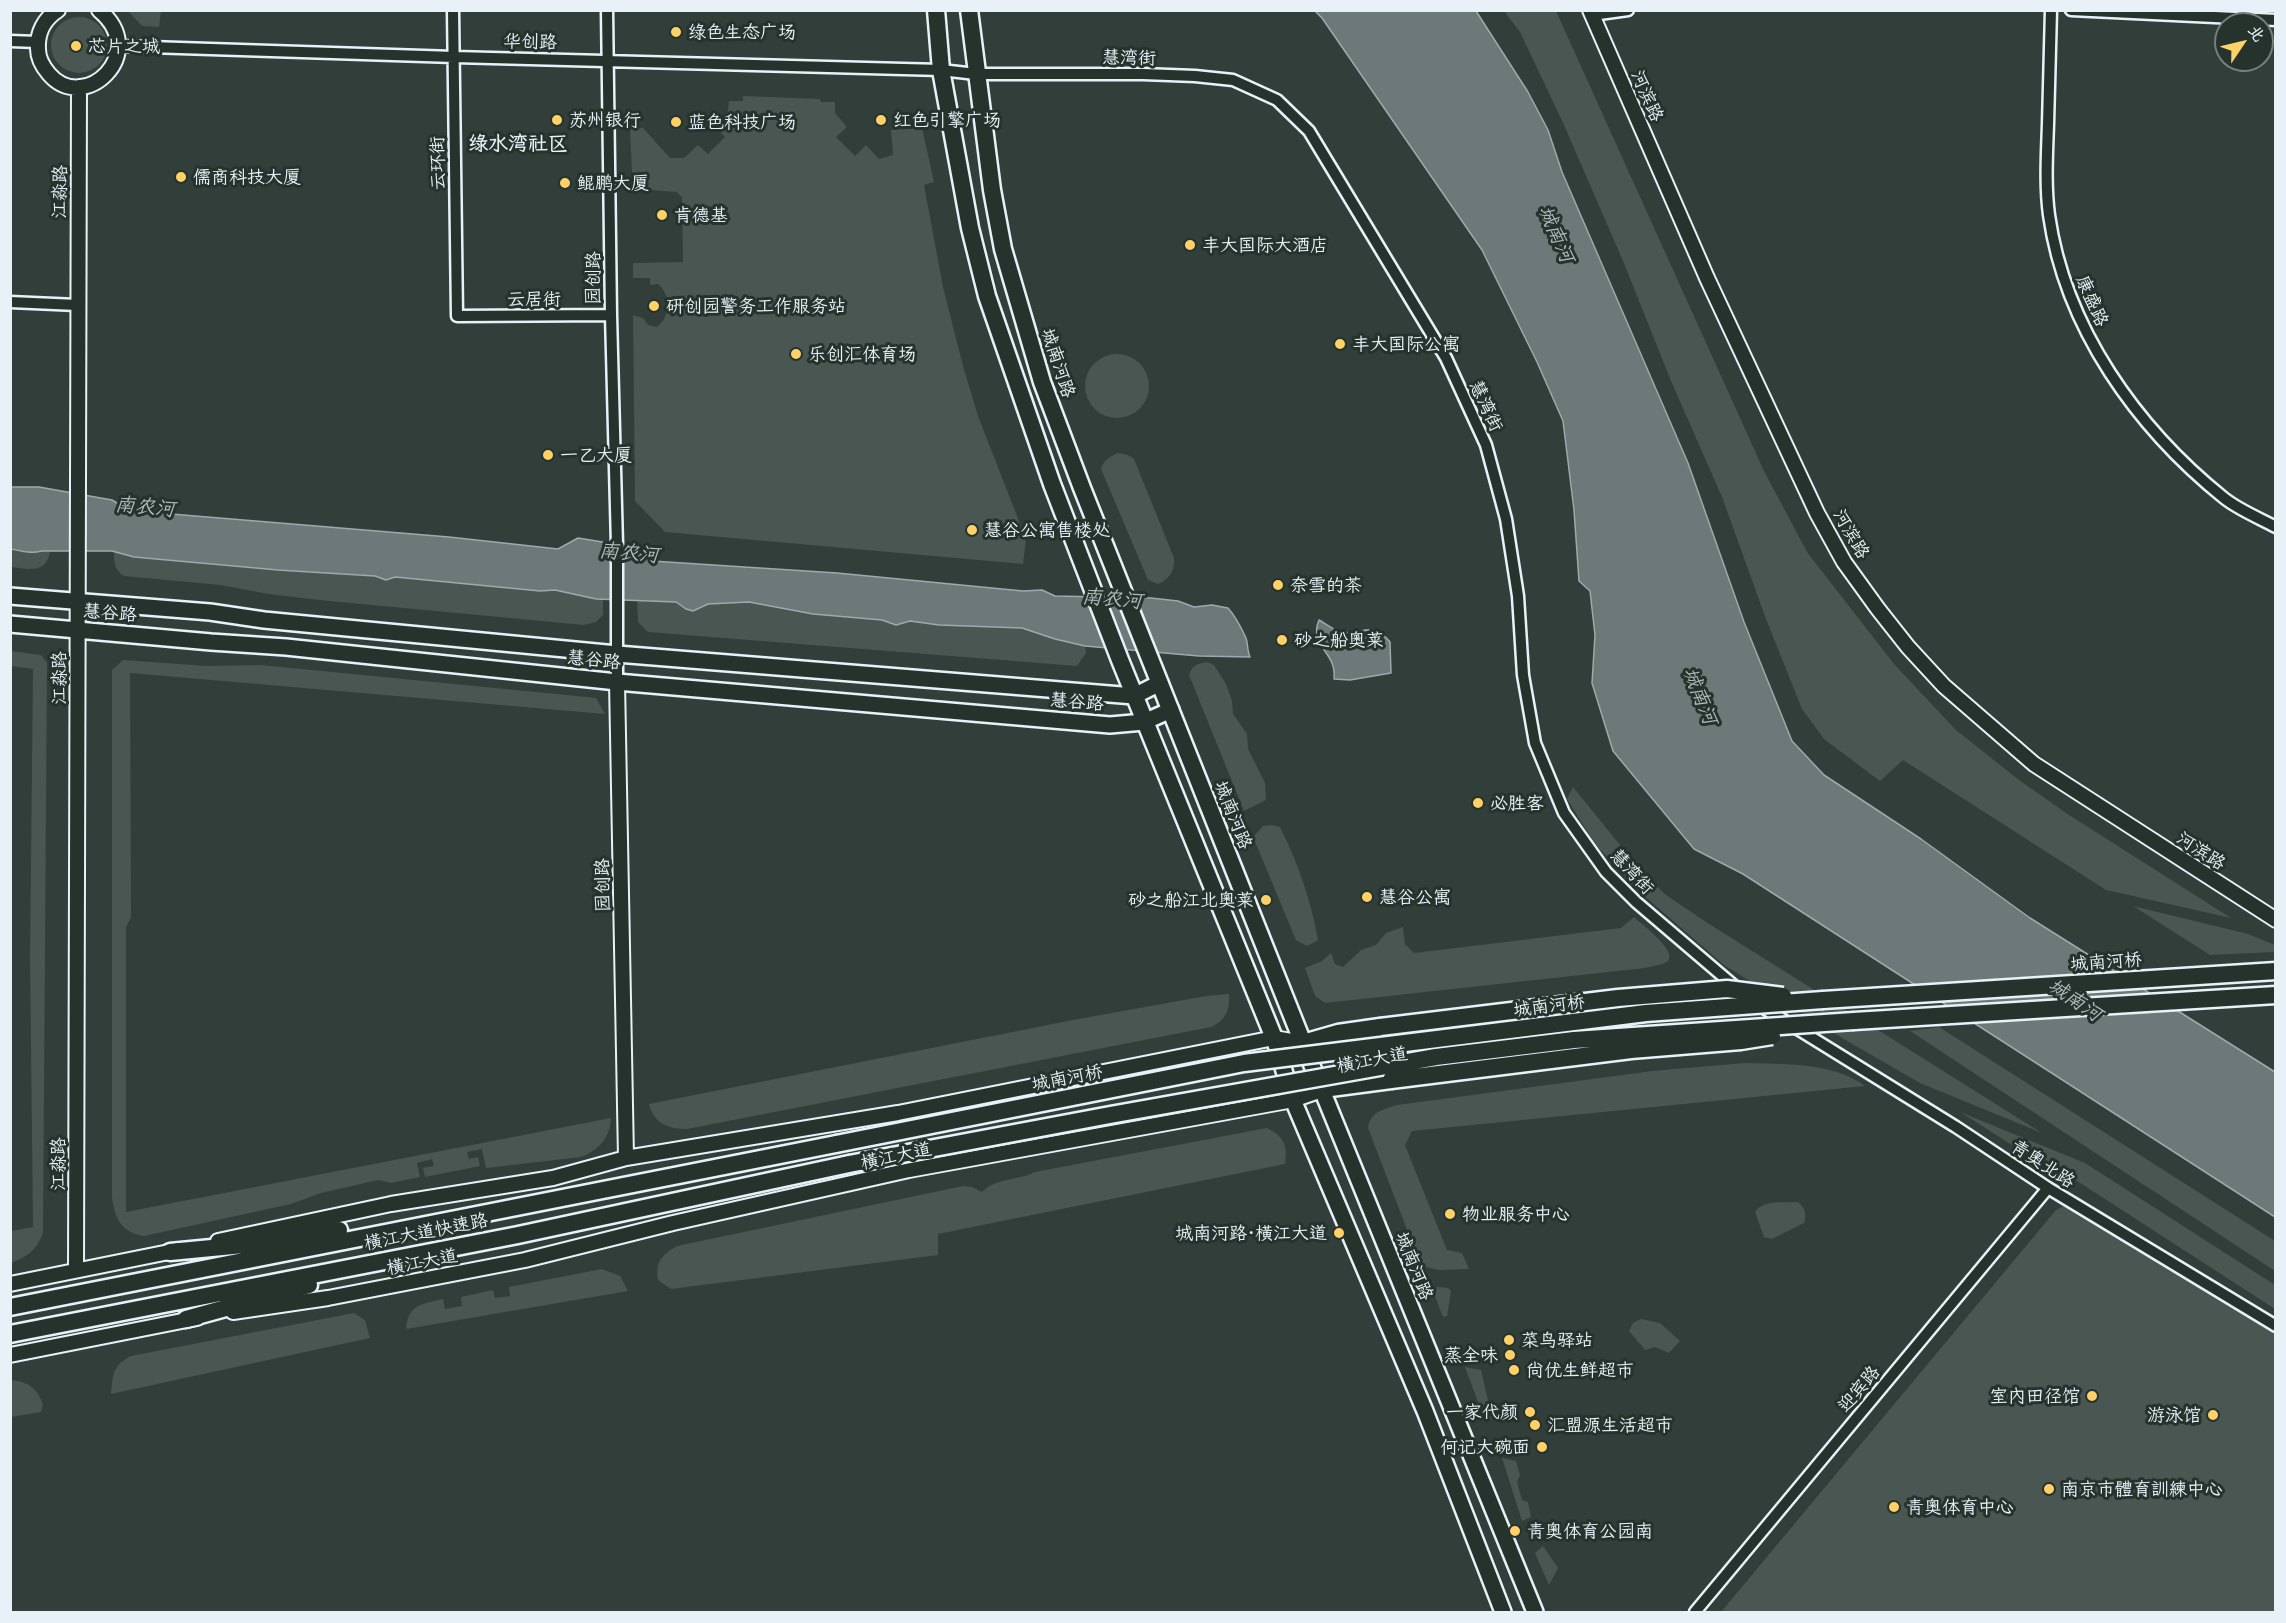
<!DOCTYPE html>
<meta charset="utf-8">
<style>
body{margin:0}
#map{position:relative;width:2286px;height:1623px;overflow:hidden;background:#323e39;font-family:Mali,"LXGW WenKai TC",sans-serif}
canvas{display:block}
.frame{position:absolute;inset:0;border:12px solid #e8f1f8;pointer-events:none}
.north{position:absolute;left:2214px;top:12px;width:60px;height:60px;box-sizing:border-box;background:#26332d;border:2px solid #747f7e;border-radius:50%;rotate:55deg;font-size:16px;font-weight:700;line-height:24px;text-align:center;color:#e8f1f8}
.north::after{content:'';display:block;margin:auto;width:21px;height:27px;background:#ffd166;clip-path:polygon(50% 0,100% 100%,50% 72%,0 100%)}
</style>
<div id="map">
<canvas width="2286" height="1623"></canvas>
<div class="frame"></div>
<div class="north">北</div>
</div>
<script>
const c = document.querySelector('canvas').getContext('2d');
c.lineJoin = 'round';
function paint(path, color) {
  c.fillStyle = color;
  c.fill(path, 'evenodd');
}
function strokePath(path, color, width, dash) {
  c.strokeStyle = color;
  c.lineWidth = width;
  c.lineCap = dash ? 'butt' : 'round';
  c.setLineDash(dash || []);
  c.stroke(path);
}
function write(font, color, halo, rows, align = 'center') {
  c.font = font + ' Mali,"LXGW WenKai TC",sans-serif';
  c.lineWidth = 6;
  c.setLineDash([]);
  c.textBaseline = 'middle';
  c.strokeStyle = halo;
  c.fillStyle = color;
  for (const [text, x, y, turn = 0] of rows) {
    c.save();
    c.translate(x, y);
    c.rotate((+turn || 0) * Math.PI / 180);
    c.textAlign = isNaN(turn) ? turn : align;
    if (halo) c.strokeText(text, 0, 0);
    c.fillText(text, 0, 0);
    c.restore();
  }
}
const green = new Path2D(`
 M 128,11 L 161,11 L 159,27 L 142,26 Z
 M 1504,11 L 1556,11 L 1764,471 L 1807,552 L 1894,664 L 1956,730 L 2019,780 L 2066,813 L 2231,918 L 2106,890 L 1903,760 L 1880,781 L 1824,739 L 1802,709 L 1766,619 L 1722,497 L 1671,381 L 1623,261 L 1564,125 L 1520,32 Z
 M51 45a28 28 0 1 1 56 0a28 28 0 1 1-56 0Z
 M 743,96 L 820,99 L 821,102 L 835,102 L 835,113 L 847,127 L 836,137 L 855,156 L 866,145 L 879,159 L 893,155 L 891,130 L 922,128 L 934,182 L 924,185 L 943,287 L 963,366 L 978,416 L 1026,539 L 1023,564 L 665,532 L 635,501 L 633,315 L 643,318 L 648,325 L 657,327 C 671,316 671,295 658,284 L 650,285 L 650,278 L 633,278 L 633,263 L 683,262 L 682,198 L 677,192 L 651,190 L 632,173 L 630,129 L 643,128 L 670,158 L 684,158 L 698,145 L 708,154 L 725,137 L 716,127 L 727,117 L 729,101 L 743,101 Z
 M1085 386a32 32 0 1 1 64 0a32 32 0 1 1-64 0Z
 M 1118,453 L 1128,455 L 1134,459 L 1174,558 C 1175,570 1170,579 1158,584 L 1148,580 L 1101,469 C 1104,460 1109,457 1118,453 Z
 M 11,549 L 35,553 L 50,551 C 47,574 28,569 11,567 Z
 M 114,551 L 134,557 L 278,570 L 375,576 L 386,580 L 395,577 L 540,591 L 555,590 L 603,600 L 603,615 L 596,622 L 584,625 L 319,600 L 269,594 L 220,585 L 124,576 C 114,570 114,562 114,551 Z
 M 637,601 L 676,602 L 693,610 L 708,604 L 749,602 L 813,614 L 882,620 L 896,625 L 910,621 L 939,625 L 1022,628 L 1055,639 L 1085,646 L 1086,653 L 1077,666 L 648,632 L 638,622 Z
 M 11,651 L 41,655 L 47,663 L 43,1233 C 36,1251 28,1256 11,1263 L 11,1231 L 33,1227 L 30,957 L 33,669 L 11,666 Z
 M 123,660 L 206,666 L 261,665 L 587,697 L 596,698 L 605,714 L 130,673 L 131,908 L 131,917 L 126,927 L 126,1212 L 611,1118 C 610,1138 599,1150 581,1157 L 486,1168 L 482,1149 L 467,1152 L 469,1159 L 478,1157 L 480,1166 L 425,1177 L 423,1168 L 434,1166 L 432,1159 L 417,1163 L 420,1177 L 391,1183 L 378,1180 L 321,1193 L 291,1204 L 144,1236 C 122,1233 115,1219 112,1198 L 112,670 Z
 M 1207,662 L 1214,665 L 1226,684 L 1232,701 L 1233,714 L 1247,734 L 1248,749 L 1265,783 L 1266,800 L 1244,811 L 1189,675 C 1192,665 1197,664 1207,662 Z
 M 1573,787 L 1642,872 L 1666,895 L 1706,922 L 2042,1133 L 1920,1083 L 1847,1041 L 1724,965 L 1641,893 L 1595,844 L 1567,799 Z
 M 1272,825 L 1280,827 C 1298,863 1311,900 1318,940 L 1307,946 L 1296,940 L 1253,837 L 1263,826 Z
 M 2133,906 L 2248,934 L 2275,945 L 2275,952 L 2210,955 Z
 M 1634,917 C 1641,924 1677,950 1668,961 C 1664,965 1651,966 1645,968 L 1325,1003 L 1315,996 L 1305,968 L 1322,961 L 1331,953 L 1335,964 L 1343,967 L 1361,950 L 1376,945 L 1386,933 L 1403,927 L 1405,944 L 1414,953 L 1621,928 Z
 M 1229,994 C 1230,1010 1226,1020 1211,1027 L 687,1129 C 669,1129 654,1124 649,1104 L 1073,1020 L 1206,996 Z
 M 1939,1027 L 2275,1241 L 2275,1271 L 1910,1031 Z
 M 1745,1063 C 1782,1064 1834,1062 1865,1086 L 1412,1131 L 1405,1145 L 1447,1250 L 1462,1253 L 1469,1269 L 1439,1270 L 1421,1266 L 1368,1128 C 1370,1112 1384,1109 1397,1105 L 1652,1071 Z
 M 1960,1112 L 2085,1163 L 2275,1285 L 2275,1309 L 2074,1179 L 2023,1152 Z
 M 1267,1128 C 1284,1137 1288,1145 1285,1164 L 938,1234 L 938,1255 L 671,1289 L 658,1280 C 655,1261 662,1255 677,1246 L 963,1186 L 972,1187 L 982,1192 C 997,1177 1018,1181 1035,1172 Z
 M 1798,1202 C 1805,1208 1807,1214 1804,1223 L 1772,1239 L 1764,1237 L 1755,1212 C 1764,1199 1782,1203 1798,1202 Z
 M 2071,1205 L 2275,1334 L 2275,1612 L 1721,1612 L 2056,1210 L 2064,1206 Z
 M 602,1269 L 620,1276 L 628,1291 L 406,1329 C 408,1304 422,1304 443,1299 L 445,1309 L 462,1306 L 461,1297 L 493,1290 L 495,1298 L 510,1296 L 509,1287 Z
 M 1437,1287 L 1448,1288 L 1451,1291 L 1447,1316 L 1443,1317 L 1433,1291 Z
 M 354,1313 L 365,1320 L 370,1338 L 111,1394 C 113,1374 112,1366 131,1356 Z
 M 1641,1319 L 1660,1323 L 1680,1341 L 1669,1353 L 1655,1347 L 1645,1350 L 1629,1331 L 1633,1323 Z
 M 1465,1367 L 1481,1370 L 1492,1418 L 1485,1421 Z
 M 11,1380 C 28,1382 38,1388 43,1405 L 41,1412 L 11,1417 Z
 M 1502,1458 L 1516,1461 L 1520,1475 L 1517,1482 L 1522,1500 L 1528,1502 L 1531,1517 L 1522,1521 Z
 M 1543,1546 L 1558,1568 L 1549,1585 L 1535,1553 Z`);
const water = new Path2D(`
 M 1315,11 L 1476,11 L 1528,92 L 1548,130 L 1562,172 L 1688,463 L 1744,622 L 1792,741 L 1824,775 L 1921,839 L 2030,918 L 2275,1072 L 2275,1217 L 1743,874 L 1694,849 L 1613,751 L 1592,683 L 1595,635 L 1590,591 L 1579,581 L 1574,510 L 1563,421 L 1537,362 L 1482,250 L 1322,18 Z
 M 11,487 L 39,487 L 112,500 L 125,508 L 147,512 L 449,537 L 558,549 L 578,538 L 633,547 L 638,553 L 652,561 L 837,573 L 1023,591 L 1042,590 L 1055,596 L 1151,598 L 1178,601 L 1194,607 L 1212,605 L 1228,608 C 1236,617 1241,627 1246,638 C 1248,643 1247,651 1250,657 L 1199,656 L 1085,646 L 1055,639 L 1022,628 L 939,625 L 910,621 L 896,625 L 882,620 L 813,614 L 749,602 L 708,604 L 693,611 L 686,609 L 676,602 L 596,599 L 555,590 L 540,591 L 395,577 L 386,580 L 375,576 L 278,570 L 134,557 L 112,551 L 42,551 C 31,554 21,551 11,549 Z
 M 1319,620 C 1326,624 1333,630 1341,632 C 1363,636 1371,619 1390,642 L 1391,673 L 1350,680 L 1334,679 C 1337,651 1308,647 1319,620 Z`);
const minor = new Path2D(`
 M 453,10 L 457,316 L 611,315
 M 607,10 L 611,315 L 617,545 L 617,682
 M 2051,10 C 2050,48 2049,86 2048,124 C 2047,154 2045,185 2049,215 C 2065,328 2137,428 2224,498 C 2239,510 2259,518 2276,527
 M 2071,10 L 2276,20
 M 1592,15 L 1628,10
 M 10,41 L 38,42
 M 119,46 L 454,57 L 941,70 L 976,74 L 1143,74 L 1195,76 L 1233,80 L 1277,100 L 1309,131 L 1446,358 L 1486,445 L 1506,519 L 1518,596 L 1523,675 L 1535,743 L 1564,813 L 1606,872 L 1636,902 L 1739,990
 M 10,302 L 77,305
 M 1759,1005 L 1956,1127 L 2048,1188 L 2276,1326
 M 1695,1612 L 2048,1188`);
const tertiary = new Path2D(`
 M 58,10 C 44,19 37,33 38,49 C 38,59 43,67 49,74 C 84,115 151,53 99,10
 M 1590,10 L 1707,278 L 1817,513 L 1844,562 L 1878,609 L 1908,647 L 1944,686 L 2034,764 L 2276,920
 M 617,682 L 626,1158
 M 218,1241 L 391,1204 L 553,1178 L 626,1158 L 898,1113 L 1274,1038 L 1303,1043 L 1341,1042 L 1599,1009 L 1747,997
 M 76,1270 L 79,87
 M 10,1284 L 179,1250
 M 233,1312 L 328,1298 L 525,1260 L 673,1223 L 909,1170 L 1293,1100 L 1331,1087
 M 10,1355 L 197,1318`);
const secondary = new Path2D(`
 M 10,596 L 210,612 L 264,620 L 617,654 L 1134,696 L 1160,683
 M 10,624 L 211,642 L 286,647 L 617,682 L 1110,725 L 1144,722 L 1171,710
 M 1274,1038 L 1293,1100 L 1425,1411 L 1503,1612
 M 1304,1046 L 1535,1612`);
const primary = new Path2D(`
 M 936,10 L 941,70 L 970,228 L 987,296 L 1052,484 L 1120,660 L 1274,1038
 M 969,10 L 992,190 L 1003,249 L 1042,382 L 1082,488 L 1303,1043`);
const trunk = new Path2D(`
 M 1823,1000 L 2276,971
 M 1854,1021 L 2276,995
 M 1303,1043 L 1338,1033 L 1380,1027
 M 1323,1089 L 1391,1080
 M 170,1252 L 243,1245 L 339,1230
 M 10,1307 L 836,1144
 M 186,1319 L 309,1285
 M 10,1334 L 518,1235 L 849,1164`);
const trunkBridge = new Path2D(`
 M 1380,1027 L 1618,998 L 1727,989 L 1783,996
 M 1391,1080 L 1631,1050 L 1741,1041 L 1772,1036
 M 836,1144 L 1244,1063 L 1646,1013 L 1823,1000
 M 849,1164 L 1110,1115 L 1436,1057 L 1574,1040 L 1854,1021`);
const markers = [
 [676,32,6,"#ffd166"],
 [76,46,6,"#ffd166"],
 [557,120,6,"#ffd166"],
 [881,120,6,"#ffd166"],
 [676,122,6,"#ffd166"],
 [181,177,6,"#ffd166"],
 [565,183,6,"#ffd166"],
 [662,215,6,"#ffd166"],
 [1190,245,6,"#ffd166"],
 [654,306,6,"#ffd166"],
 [1340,344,6,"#ffd166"],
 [796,354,6,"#ffd166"],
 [548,455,6,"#ffd166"],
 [972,530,6,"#ffd166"],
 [1278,585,6,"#ffd166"],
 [1282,640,6,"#ffd166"],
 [1478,803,6,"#ffd166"],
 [1367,897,6,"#ffd166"],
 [1266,900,6,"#ffd166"],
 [1450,1214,6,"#ffd166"],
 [1339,1233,6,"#ffd166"],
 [1509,1340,6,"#ffd166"],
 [1510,1355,6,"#ffd166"],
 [1514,1370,6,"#ffd166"],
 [2092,1396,6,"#ffd166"],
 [1530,1412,6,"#ffd166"],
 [2213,1415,6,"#ffd166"],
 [1535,1425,6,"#ffd166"],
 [1542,1447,6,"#ffd166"],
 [2049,1489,6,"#ffd166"],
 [1894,1507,6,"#ffd166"],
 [1515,1531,6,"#ffd166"]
];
const poiNames = [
 ["绿色生态广场",688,32],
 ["芯片之城",88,46],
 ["苏州银行",569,120],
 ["红色引擎广场",893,120],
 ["蓝色科技广场",688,122],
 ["儒商科技大厦",193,177],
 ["鲲鹏大厦",577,183],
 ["肯德基",674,215],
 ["丰大国际大酒店",1202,245],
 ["研创园警务工作服务站",666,306],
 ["丰大国际公寓",1352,344],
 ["乐创汇体育场",808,354],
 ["一乙大厦",560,455],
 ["慧谷公寓售楼处",984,530],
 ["奈雪的茶",1290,585],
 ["砂之船奥莱",1294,640],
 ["必胜客",1490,803],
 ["慧谷公寓",1379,897],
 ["砂之船江北奥莱",1254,900,"right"],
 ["物业服务中心",1462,1214],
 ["城南河路·横江大道",1327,1233,"right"],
 ["菜鸟驿站",1521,1340],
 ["蒸全味",1498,1355,"right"],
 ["尚优生鲜超市",1526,1370],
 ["室内田径馆",2080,1396,"right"],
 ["一家代颜",1518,1412,"right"],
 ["游泳馆",2201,1415,"right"],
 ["汇盟源生活超市",1547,1425],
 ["何记大碗面",1530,1447,"right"],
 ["南京市體育訓練中心",2061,1489],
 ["青奥体育中心",1906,1507],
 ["青奥体育公园南",1527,1531]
];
const streetNames = [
 ["华创路",530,42,1],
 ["慧湾街",1129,58,1],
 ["河滨路",1647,96,66],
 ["云环街",438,163,-91],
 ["江淼路",60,192,-89],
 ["园创路",593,278,-90],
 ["云居街",534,299],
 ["康盛路",2092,301,66],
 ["城南河路",1058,363,72],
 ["慧湾街",1486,406,65],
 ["河滨路",1851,534,60],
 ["慧谷路",110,613,5],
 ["慧谷路",594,660,6],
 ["江淼路",59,678,-90],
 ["慧谷路",1077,702,5],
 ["城南河路",1233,815,68],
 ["河滨路",2201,851,33],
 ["慧湾街",1632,872,47],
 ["园创路",603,885,-91],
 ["城南河桥",2106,962,-4],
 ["城南河桥",1549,1006,-7],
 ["横江大道",1372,1060,-11],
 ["城南河桥",1067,1078,-11],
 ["横江大道",896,1156,-12],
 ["江淼路",58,1164,-90],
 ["青奥北路",2043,1164,33],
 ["横江大道快速路",426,1232,-11],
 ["横江大道",422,1262,-11],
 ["城南河路",1414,1266,68],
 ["迎宾路",1859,1389,-50]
];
const neighbourhoodNames = [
 ["绿水湾社区",518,144]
];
const waterNames = [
 ["城南河",1556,234,66],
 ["南农河",145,507,5],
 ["南农河",629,553,5],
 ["南农河",1112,599,5],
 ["城南河",1700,696,68],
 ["城南河",2075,1000,34]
];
paint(green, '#495651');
paint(water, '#6d7978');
strokePath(water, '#9ea9ab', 1.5);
strokePath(minor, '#e8f1f8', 15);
strokePath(tertiary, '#e8f1f8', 18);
strokePath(secondary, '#e8f1f8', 20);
strokePath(primary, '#e8f1f8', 21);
strokePath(trunk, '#e8f1f8', 21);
strokePath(minor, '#26332d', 10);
strokePath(tertiary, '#26332d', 14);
strokePath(secondary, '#26332d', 15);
strokePath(primary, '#26332d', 16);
strokePath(trunk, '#26332d', 16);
strokePath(trunkBridge, '#e8f1f8', 21, []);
strokePath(trunkBridge, '#26332d', 16);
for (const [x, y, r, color] of markers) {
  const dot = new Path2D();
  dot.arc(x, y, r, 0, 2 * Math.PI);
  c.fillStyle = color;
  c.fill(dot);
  strokePath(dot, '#26332d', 2);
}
write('18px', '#e8f1f8', '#26332d', poiNames, 'left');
write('18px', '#e8f1f8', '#26332d', streetNames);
write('bold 20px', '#e8f1f8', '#26332d', neighbourhoodNames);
write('italic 20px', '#b1bbbe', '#26332d', waterNames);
</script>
